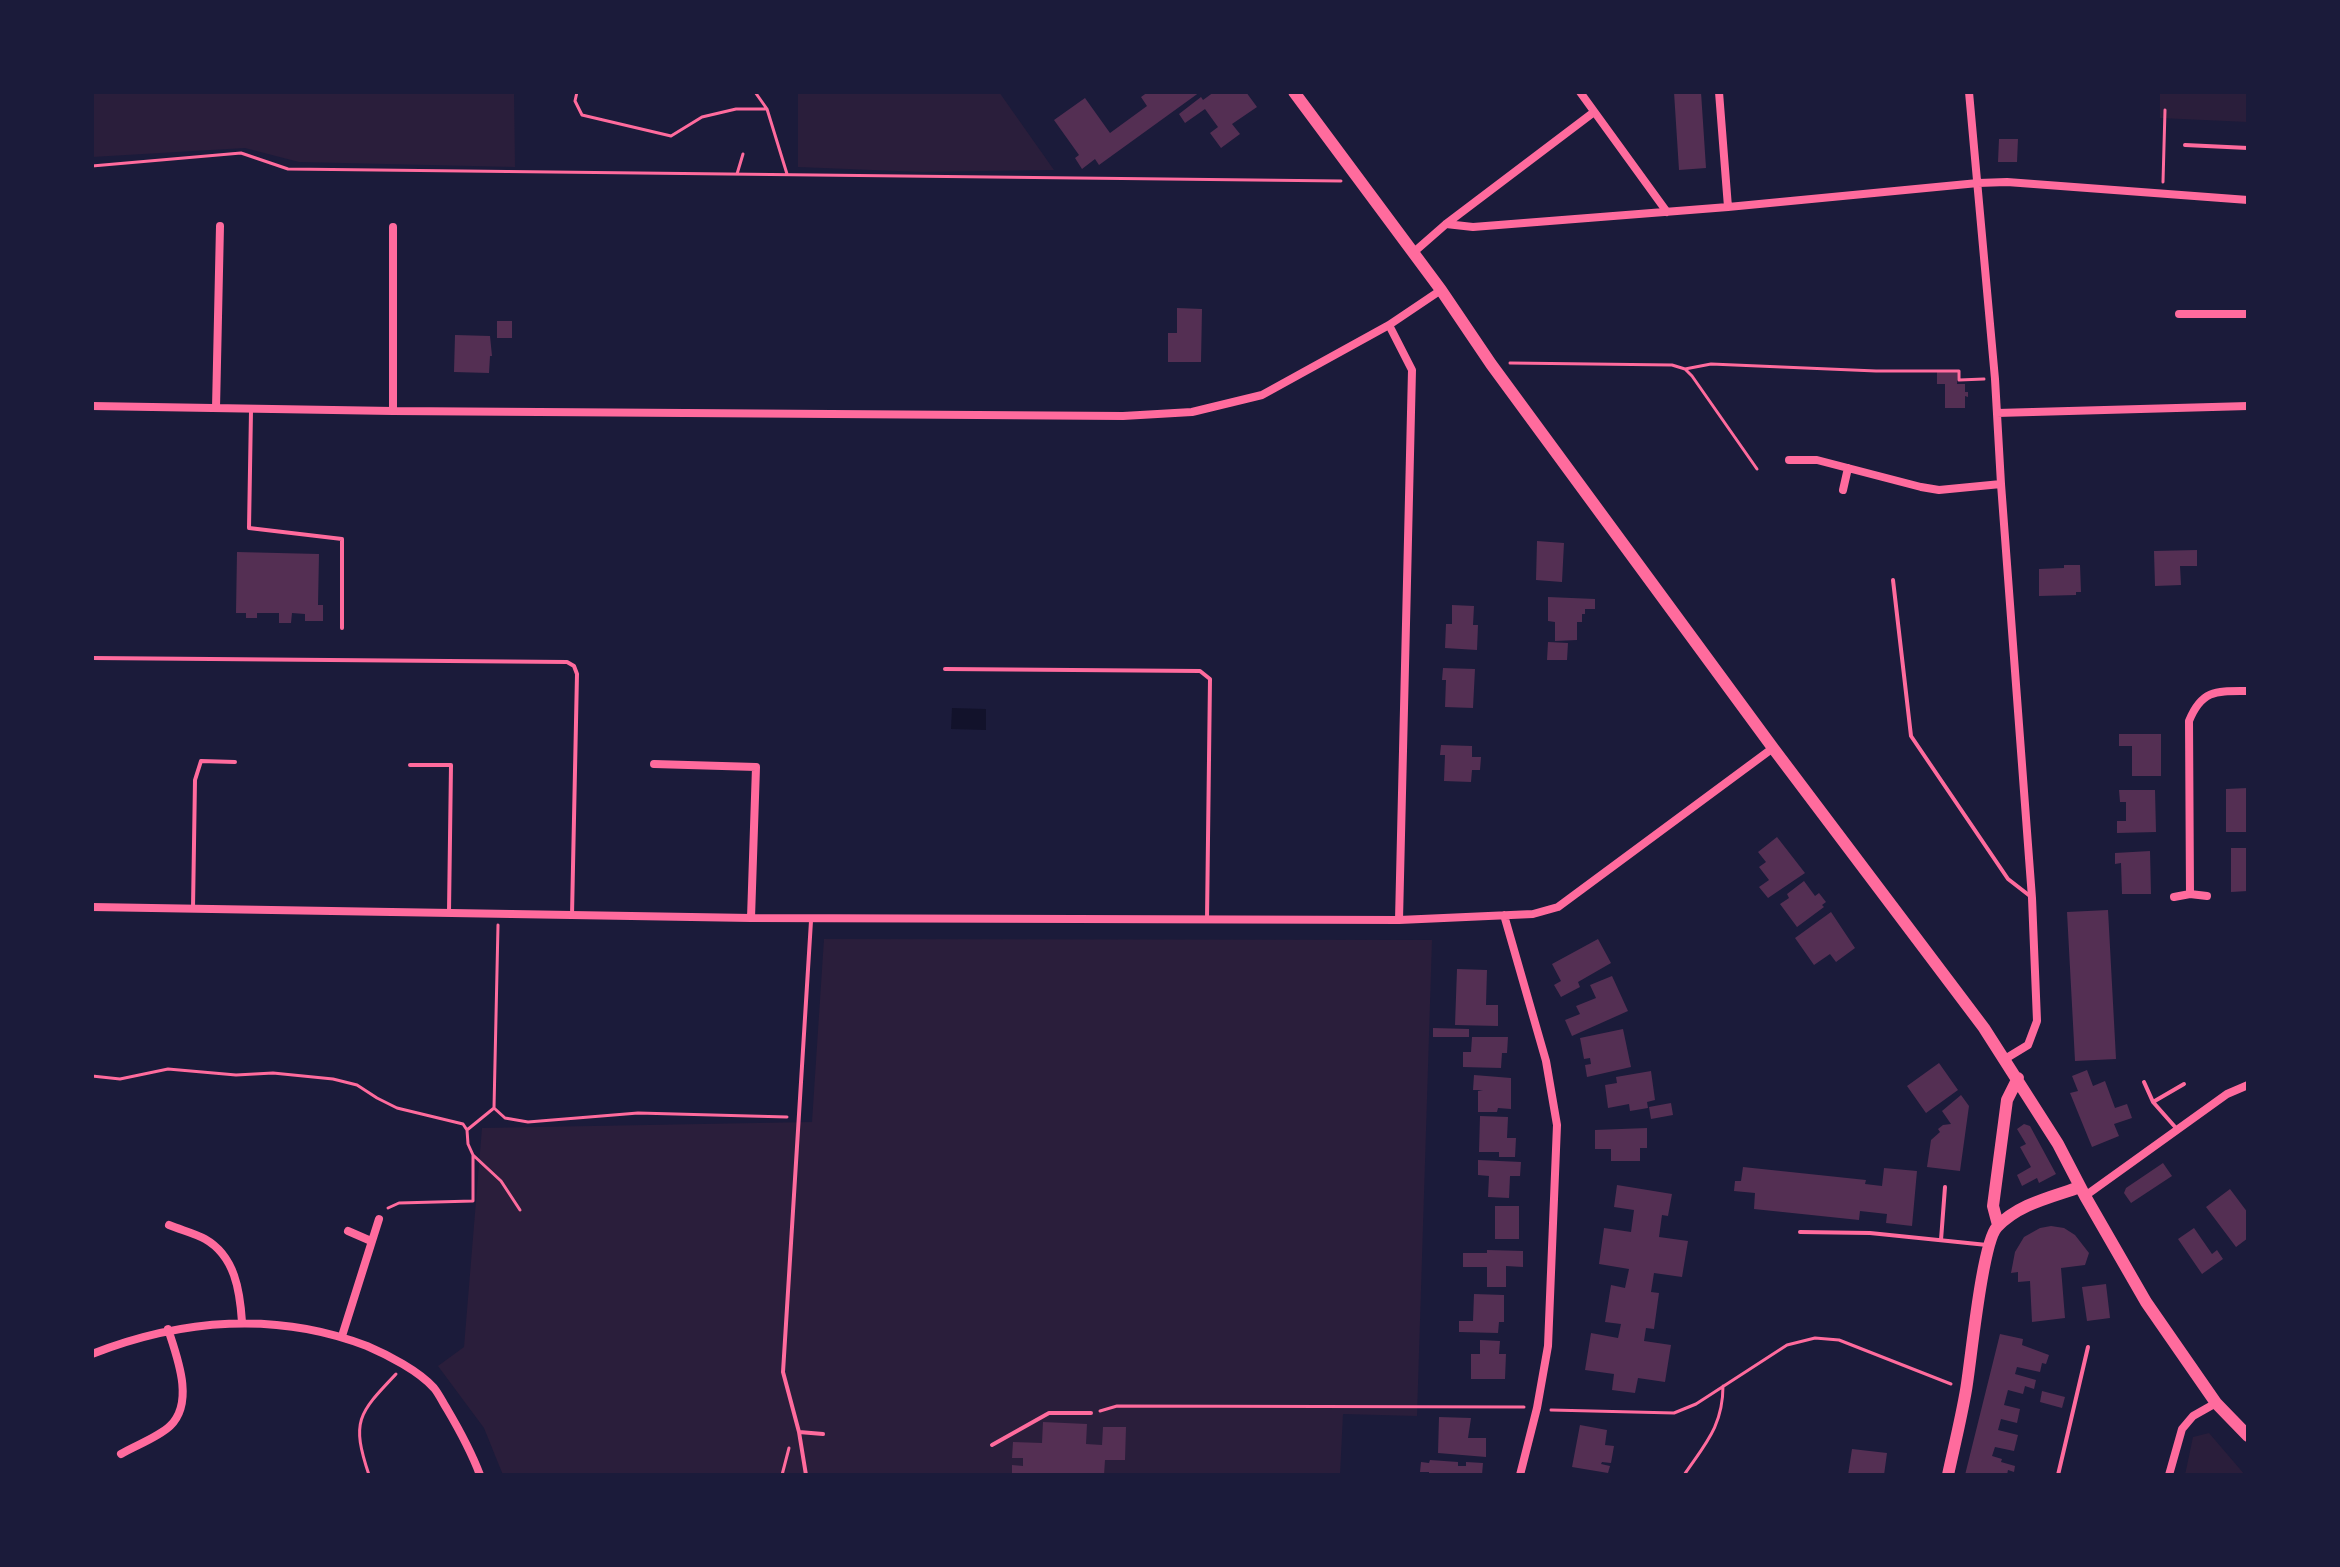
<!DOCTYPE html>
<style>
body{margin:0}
#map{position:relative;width:2340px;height:1567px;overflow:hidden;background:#1b1b3a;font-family:Figtree,sans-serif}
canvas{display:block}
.frame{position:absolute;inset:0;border:94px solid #1b1b3a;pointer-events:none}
</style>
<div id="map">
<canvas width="2340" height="1567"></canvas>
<div class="frame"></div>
</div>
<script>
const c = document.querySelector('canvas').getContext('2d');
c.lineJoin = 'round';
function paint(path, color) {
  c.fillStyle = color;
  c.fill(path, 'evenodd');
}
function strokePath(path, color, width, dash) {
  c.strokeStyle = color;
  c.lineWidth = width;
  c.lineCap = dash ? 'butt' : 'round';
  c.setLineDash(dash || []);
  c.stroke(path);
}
const green = new Path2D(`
 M 92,92 L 514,92 L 515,167 L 299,162 L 245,148 L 92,157 Z
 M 798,92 L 999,92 L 1054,170 L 922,172 L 798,167 Z
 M 2160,92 L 2248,92 L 2248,122 L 2160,118 Z
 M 824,939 L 1432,940 L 1417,1416 L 1343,1414 L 1340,1475 L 503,1475 L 484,1428 L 438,1366 L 464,1347 L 482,1128 L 812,1122 Z
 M 2209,1433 L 2245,1475 L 2185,1475 L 2193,1437 Z`);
const water = new Path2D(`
 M 952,708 L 986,709 L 986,730 L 951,729 Z`);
const building = new Path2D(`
 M 1148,92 L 1200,92 L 1099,165 L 1095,159 L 1082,169 L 1075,158 L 1079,155 L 1054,120 L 1085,98 L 1110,133 L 1147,106 L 1141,97 Z
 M 1214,92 L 1246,92 L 1257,107 L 1232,124 L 1240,134 L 1221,148 L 1210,133 L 1218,127 L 1205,109 L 1185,123 L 1179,114 L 1201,97 L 1203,100 Z
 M 1674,92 L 1701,92 L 1706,168 L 1679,170 Z
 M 1999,139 L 2018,139 L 2017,162 L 1998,162 Z
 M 1177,308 L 1202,309 L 1201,362 L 1168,362 L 1168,333 L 1177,333 Z
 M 497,321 L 512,321 L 512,338 L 497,338 Z
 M 455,335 L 490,336 L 492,356 L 490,356 L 489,373 L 454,372 Z
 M 1937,372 L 1958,372 L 1957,384 L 1965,384 L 1965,392 L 1968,392 L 1968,397 L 1965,396 L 1965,408 L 1945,408 L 1945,384 L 1937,384 Z
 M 1537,541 L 1564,543 L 1562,582 L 1536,580 Z
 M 2197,550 L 2197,566 L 2180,566 L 2181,585 L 2155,586 L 2154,551 Z
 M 237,552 L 319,554 L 318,605 L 323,605 L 323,621 L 305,621 L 305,614 L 292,613 L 291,623 L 279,623 L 279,613 L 257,613 L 257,618 L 246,618 L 246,613 L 236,613 Z
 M 2064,565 L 2080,565 L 2081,592 L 2076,592 L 2076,595 L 2039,596 L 2039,569 L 2064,568 Z
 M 1548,597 L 1595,599 L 1595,609 L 1585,609 L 1585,614 L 1582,614 L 1582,622 L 1577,622 L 1577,640 L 1555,641 L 1555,622 L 1548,621 Z
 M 1452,605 L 1474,606 L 1473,625 L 1478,625 L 1477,650 L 1445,648 L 1446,624 L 1452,624 Z
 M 1548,642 L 1568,643 L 1567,660 L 1547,660 Z
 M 1443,668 L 1475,669 L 1473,708 L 1445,707 L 1446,680 L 1442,680 Z
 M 2119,734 L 2161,734 L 2161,776 L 2132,776 L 2132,746 L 2119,746 Z
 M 1441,745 L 1472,746 L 1472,757 L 1481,757 L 1480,770 L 1472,770 L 1471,782 L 1444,781 L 1445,755 L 1440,755 Z
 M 2248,788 L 2248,832 L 2226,832 L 2226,789 Z
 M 2119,790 L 2155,790 L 2156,832 L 2117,833 L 2117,821 L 2126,821 L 2126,802 L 2120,802 Z
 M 1777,837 L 1805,873 L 1768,898 L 1759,887 L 1769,880 L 1759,867 L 1766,862 L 1758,852 Z
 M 2231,848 L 2248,848 L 2248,891 L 2231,892 Z
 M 2150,851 L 2151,894 L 2122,894 L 2121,863 L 2115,864 L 2115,853 Z
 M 1804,881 L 1815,896 L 1819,893 L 1826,902 L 1822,905 L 1824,907 L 1797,927 L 1780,904 L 1789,898 L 1787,894 Z
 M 2108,910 L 2116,1059 L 2075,1061 L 2067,912 Z
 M 1831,912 L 1855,948 L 1836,962 L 1830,954 L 1814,965 L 1795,938 Z
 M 1598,939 L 1611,963 L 1578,982 L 1580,987 L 1561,997 L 1554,985 L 1561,981 L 1552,964 Z
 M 1457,969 L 1487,970 L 1486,1005 L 1498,1005 L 1498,1026 L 1455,1025 Z
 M 1612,976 L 1628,1011 L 1572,1036 L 1565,1020 L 1580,1014 L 1576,1006 L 1596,998 L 1590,985 Z
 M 1433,1028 L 1469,1029 L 1469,1037 L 1433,1037 Z
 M 1623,1029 L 1631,1067 L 1587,1077 L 1585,1065 L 1591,1064 L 1590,1058 L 1584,1059 L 1580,1038 Z
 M 1472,1037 L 1508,1037 L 1507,1053 L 1502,1053 L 1501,1068 L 1463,1067 L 1463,1052 L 1471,1052 Z
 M 1939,1063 L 1958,1090 L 1926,1113 L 1907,1086 Z
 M 2087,1070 L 2093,1086 L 2105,1081 L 2115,1108 L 2127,1104 L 2132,1118 L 2114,1124 L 2119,1136 L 2092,1147 L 2070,1093 L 2078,1091 L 2072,1076 Z
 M 1651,1071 L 1655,1100 L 1647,1102 L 1648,1108 L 1630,1111 L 1629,1104 L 1608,1108 L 1605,1085 L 1617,1083 L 1616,1077 Z
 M 1474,1075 L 1511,1078 L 1511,1109 L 1498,1108 L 1497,1112 L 1478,1112 L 1478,1091 L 1483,1090 L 1473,1090 Z
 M 1961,1095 L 1969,1106 L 1960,1171 L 1927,1167 L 1931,1140 L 1940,1132 L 1938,1129 L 1943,1125 L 1951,1124 L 1942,1111 Z
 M 1671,1103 L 1673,1115 L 1651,1119 L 1649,1107 Z
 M 1480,1116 L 1508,1117 L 1507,1138 L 1516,1138 L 1515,1157 L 1499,1157 L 1499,1152 L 1479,1152 Z
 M 2024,1124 L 2030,1126 L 2056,1174 L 2039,1183 L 2037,1178 L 2022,1186 L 2017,1175 L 2031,1167 L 2020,1147 L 2026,1144 L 2017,1129 Z
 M 1647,1128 L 1647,1148 L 1640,1148 L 1640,1161 L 1611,1161 L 1611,1149 L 1595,1149 L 1595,1130 Z
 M 1478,1160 L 1521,1162 L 1520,1176 L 1510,1176 L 1509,1198 L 1488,1197 L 1489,1176 L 1478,1175 Z
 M 2163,1163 L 2172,1176 L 2131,1203 L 2124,1193 L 2126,1188 Z
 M 1743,1167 L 1866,1180 L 1865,1184 L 1882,1186 L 1884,1168 L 1917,1171 L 1912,1226 L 1886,1223 L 1887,1214 L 1860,1211 L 1859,1220 L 1754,1209 L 1755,1193 L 1734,1191 L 1735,1181 L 1741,1181 Z
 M 1617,1185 L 1672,1194 L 1668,1216 L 1662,1215 L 1659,1237 L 1688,1241 L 1682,1277 L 1654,1273 L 1651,1292 L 1659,1293 L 1654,1329 L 1646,1328 L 1644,1341 L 1671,1345 L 1665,1382 L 1638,1378 L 1635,1393 L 1612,1390 L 1614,1374 L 1585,1370 L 1591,1333 L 1618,1338 L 1621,1324 L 1605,1322 L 1611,1285 L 1625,1288 L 1629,1269 L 1599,1264 L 1604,1228 L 1631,1232 L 1634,1210 L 1614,1207 Z
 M 2230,1189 L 2248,1213 L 2248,1238 L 2236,1247 L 2206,1207 Z
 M 1495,1206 L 1519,1206 L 1519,1239 L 1495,1239 Z
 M 2051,1226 L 2064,1228 L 2075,1235 L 2089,1253 L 2085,1265 L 2061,1268 L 2065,1318 L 2032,1322 L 2030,1281 L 2018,1282 L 2018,1272 L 2011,1273 L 2015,1252 L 2024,1237 L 2040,1228 Z
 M 2194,1228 L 2212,1254 L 2217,1250 L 2223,1259 L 2202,1274 L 2178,1239 Z
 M 1487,1250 L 1523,1251 L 1523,1267 L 1506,1266 L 1506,1287 L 1487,1287 L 1487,1267 L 1463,1267 L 1463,1253 L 1487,1253 Z
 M 2106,1284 L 2110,1318 L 2087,1321 L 2082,1287 Z
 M 1474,1294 L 1504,1295 L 1504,1322 L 1499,1322 L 1498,1333 L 1459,1332 L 1459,1321 L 1473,1321 Z
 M 2000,1334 L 2023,1339 L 2022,1345 L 2049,1355 L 2046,1364 L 2042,1363 L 2040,1372 L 2017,1367 L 2015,1374 L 2036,1380 L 2034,1389 L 2025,1386 L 2023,1394 L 2008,1390 L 2004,1405 L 2020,1409 L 2017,1423 L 2001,1419 L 1998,1430 L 2018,1435 L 2014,1451 L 1995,1447 L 1992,1456 L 2002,1459 L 2001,1462 L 2015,1466 L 2014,1472 L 2008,1470 L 2007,1475 L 1965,1475 Z
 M 1480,1340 L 1500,1341 L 1499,1354 L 1506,1354 L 1505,1379 L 1471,1379 L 1471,1354 L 1480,1354 Z
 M 2042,1391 L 2065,1397 L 2062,1408 L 2040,1402 Z
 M 1439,1417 L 1471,1418 L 1468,1438 L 1486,1438 L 1486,1457 L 1438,1453 Z
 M 1043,1422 L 1087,1424 L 1086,1444 L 1102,1445 L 1103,1427 L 1126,1427 L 1125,1460 L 1105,1460 L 1104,1475 L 1042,1473 L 1012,1475 L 1012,1465 L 1023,1466 L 1023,1458 L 1012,1458 L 1013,1442 L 1042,1443 Z
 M 1580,1425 L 1607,1430 L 1605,1445 L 1614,1446 L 1611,1463 L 1602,1462 L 1601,1464 L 1610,1466 L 1608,1473 L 1572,1467 Z
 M 1852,1449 L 1887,1453 L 1884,1475 L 1848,1475 Z
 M 1430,1460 L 1458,1462 L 1458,1466 L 1466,1466 L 1466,1462 L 1483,1463 L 1482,1475 L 1429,1475 L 1429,1472 L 1420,1472 L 1421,1462 L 1429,1463 Z`);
const path = new Path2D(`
 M 577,92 L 575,101 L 582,115 L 671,136 L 702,117 L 736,109 L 767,109
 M 755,92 L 767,109 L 787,174
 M 92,166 L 241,153 L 288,169 L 1341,181
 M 737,174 L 743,154
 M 2163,182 L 2165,110
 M 1510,363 L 1672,365 L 1685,369 L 1692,376 L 1757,469
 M 1685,369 L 1711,364 L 1876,371 L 1959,371 L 1959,380 L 1984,379
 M 498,925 L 494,1108 L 505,1118 L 528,1122 L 638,1113 L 787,1117
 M 92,1076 L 120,1079 L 168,1069 L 236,1075 L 273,1073 L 333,1079 L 357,1085 L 377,1098 L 397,1108 L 463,1124 L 467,1130 L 468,1144 L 473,1155 L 501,1181 L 520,1210
 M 467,1130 L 494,1108
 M 388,1208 L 399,1203 L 473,1201 L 473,1155
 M 1551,1410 L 1674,1413 L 1696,1404 L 1787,1345 L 1815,1338 L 1839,1340 L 1951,1384
 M 1100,1411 L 1117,1406 L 1524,1407
 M 369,1475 C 351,1421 358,1414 396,1374
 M 782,1475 L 789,1448
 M 1684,1475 C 1705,1444 1723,1426 1723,1386`);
const service = new Path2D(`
 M 2185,145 L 2248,148
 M 251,411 L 249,528 L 342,539 L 342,628
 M 1893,580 L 1911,736 L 2008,879 L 2030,896
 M 92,658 L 567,662 L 574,666 L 577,674 L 572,915
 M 945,669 L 1200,671 L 1210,679 L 1207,919
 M 410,765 L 451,765 L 449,911
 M 193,908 L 195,780 L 201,761 L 235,762
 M 2144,1082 L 2153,1102 L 2176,1128
 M 2153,1102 L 2184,1084
 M 1800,1232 L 1870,1233 L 1987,1245
 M 1941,1240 L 1945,1187
 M 799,1432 L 823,1434
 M 992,1445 L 1049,1413 L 1091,1413
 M 806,1475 L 799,1432 L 783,1372 L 811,921
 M 2058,1475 L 2088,1347`);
const minor = new Path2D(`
 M 1580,92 L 1667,212
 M 1719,92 L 1728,207
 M 1969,92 L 1995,379 L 2001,484 L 2032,898 L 2037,1021 L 2028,1045 L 2005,1059
 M 1446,224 L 1473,227 L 1728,207 L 1978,183 L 2007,182 L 2248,200
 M 1414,252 L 1446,224 L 1594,112
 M 2179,314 L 2248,314
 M 1389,325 L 1412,370 L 1399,920
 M 92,406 L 393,411 L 1123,416 L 1192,412 L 1262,395 L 1389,325 L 1441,290
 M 216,408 L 220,226
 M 393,411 L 393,227
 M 1997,413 L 2248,406
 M 1789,460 L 1817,460 L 1921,487 L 1939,490 L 2001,484
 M 1843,490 L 1848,468
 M 654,764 L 756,767 L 751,918
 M 2207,896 L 2190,894 L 2189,721 C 2202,689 2217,691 2248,691
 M 2174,897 L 2190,894
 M 92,907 L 751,918 L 1399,920 L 1533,914 L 1558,907 L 1773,748
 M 1504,915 L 1546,1061 L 1557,1125 L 1548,1346 L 1537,1408 L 1520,1475
 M 2085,1196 L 2227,1094 L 2248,1085
 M 169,1225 C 181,1230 194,1233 205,1239 C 235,1256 240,1291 242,1322
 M 348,1231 L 371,1241
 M 342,1336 L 379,1219
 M 92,1354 C 181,1319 277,1311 367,1346 C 388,1355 419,1371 434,1388 C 439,1394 443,1403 447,1409 C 460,1431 471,1451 480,1475
 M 121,1454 C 136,1445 157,1438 170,1426 C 195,1402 177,1357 168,1329
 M 2169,1475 L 2182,1429 L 2193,1416 L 2216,1403`);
const secondary = new Path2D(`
 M 1294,92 L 1441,290 L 1491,364 L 1773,748 L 1984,1028 L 2058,1144 L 2085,1196 L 2146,1302 L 2216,1403 L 2248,1436
 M 1998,1225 L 1993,1206 L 2007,1100 L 2018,1078
 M 1948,1475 C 1954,1447 1961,1419 1966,1390 C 1971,1361 1982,1243 1997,1227 C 2018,1204 2052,1197 2080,1187`);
paint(green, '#2a1e3b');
paint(water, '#12122b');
paint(building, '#542f53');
strokePath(path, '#ff6b9d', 3);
strokePath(service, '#ff6b9d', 4);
strokePath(minor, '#ff6b9d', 8);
strokePath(secondary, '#ff6b9d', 12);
</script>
